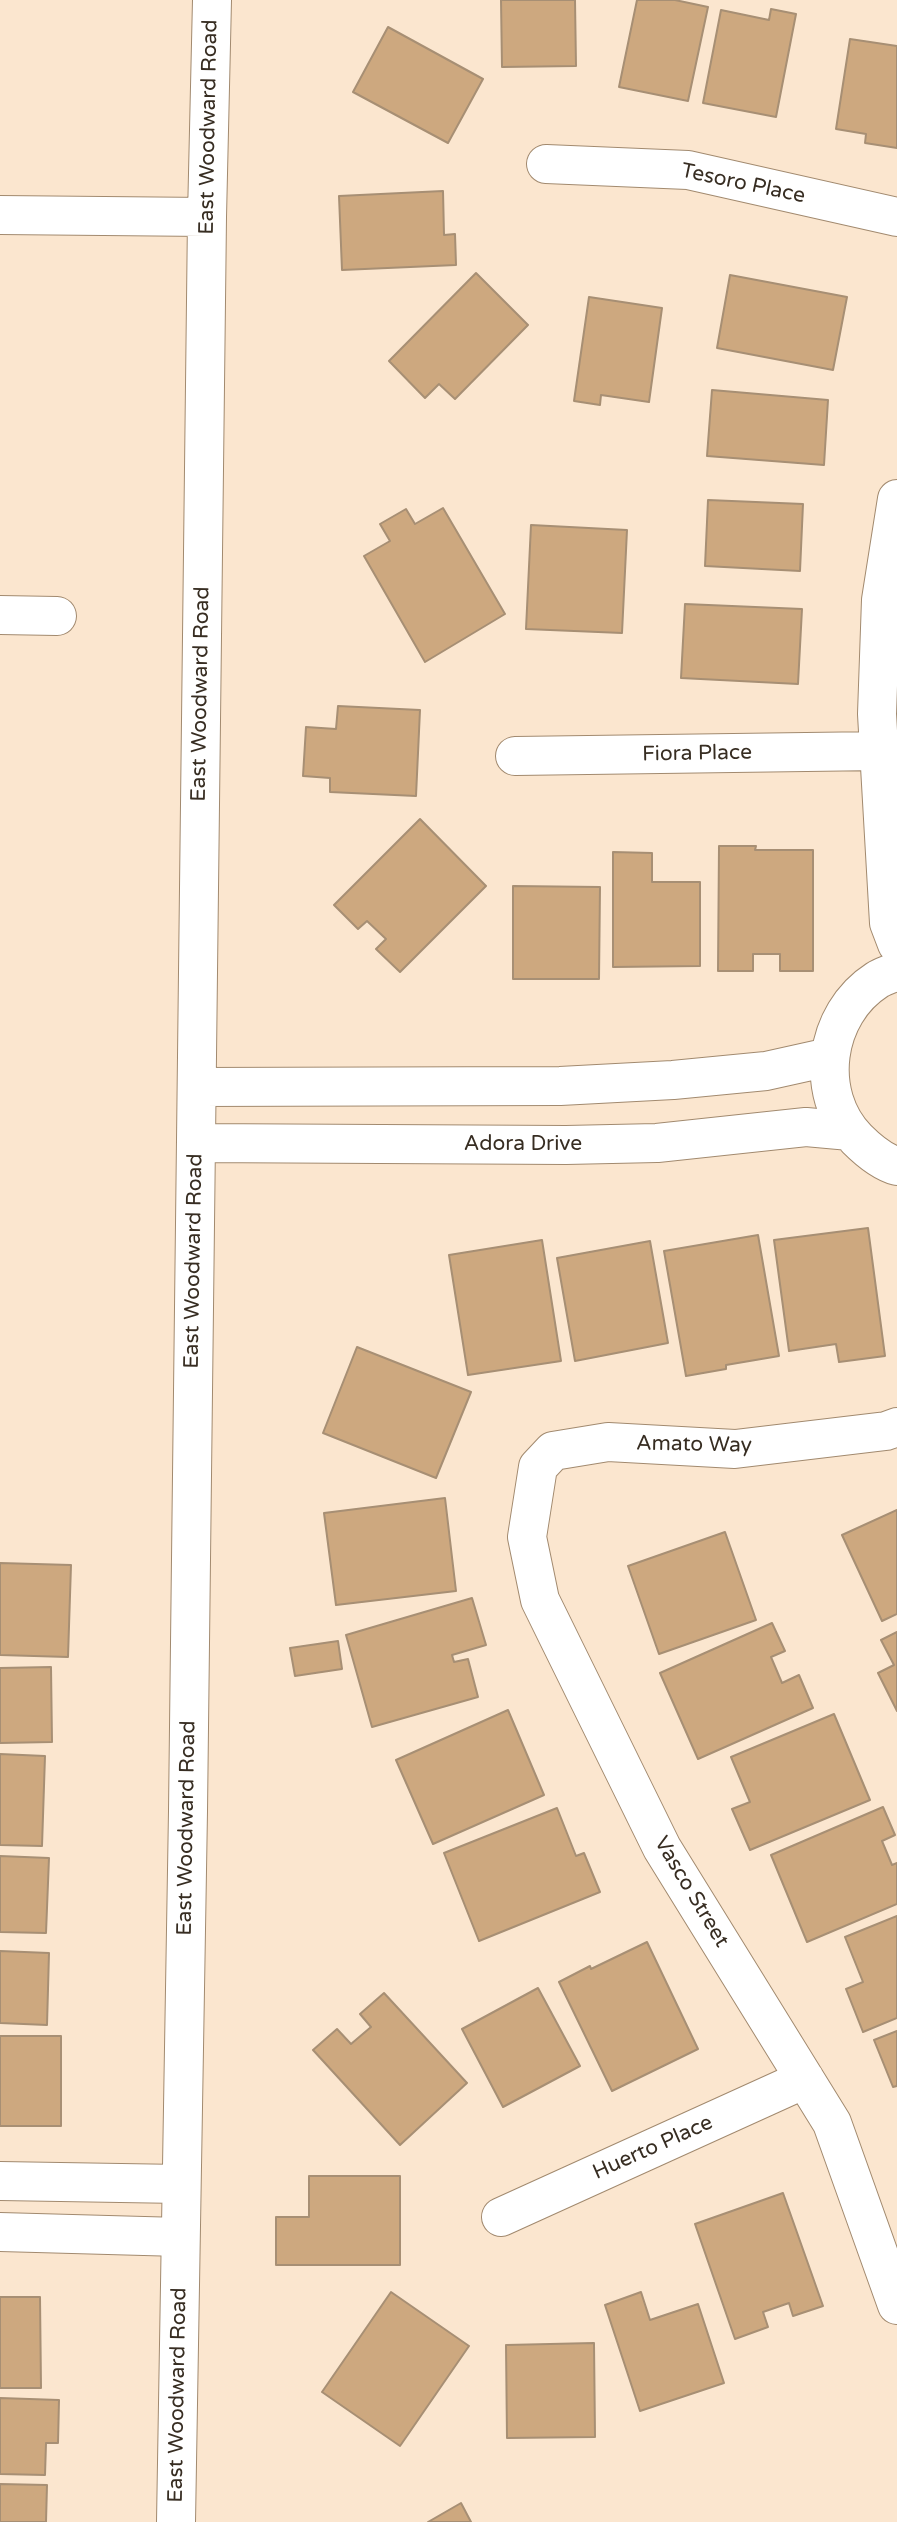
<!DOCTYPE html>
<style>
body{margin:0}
canvas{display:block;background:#fbe6cf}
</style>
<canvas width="897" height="2522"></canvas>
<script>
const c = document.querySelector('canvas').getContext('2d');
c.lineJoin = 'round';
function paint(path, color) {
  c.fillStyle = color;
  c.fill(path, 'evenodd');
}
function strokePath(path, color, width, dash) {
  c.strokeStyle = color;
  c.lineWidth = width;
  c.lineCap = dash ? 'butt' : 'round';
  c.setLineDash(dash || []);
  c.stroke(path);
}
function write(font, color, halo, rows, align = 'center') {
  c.font = font + ' "Varela Round",sans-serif';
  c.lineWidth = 5;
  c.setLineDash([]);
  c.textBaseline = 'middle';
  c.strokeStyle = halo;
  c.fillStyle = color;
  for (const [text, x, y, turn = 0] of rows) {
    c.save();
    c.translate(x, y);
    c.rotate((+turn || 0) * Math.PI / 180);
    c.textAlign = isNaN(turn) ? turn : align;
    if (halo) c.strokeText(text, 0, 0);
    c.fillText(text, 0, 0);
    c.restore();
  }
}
const building = new Path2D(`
 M 501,0 L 575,0 L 576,66 L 502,67 Z
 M 637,0 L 675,0 L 708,7 L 688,101 L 619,87 Z
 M 771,9 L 796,14 L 776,117 L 703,103 L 721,10 L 769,20 Z
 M 388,27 L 483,79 L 448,143 L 353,92 Z
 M 850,39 L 897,46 L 897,148 L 865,143 L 866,134 L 836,129 Z
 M 443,191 L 444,235 L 455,234 L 456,265 L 342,270 L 339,196 Z
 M 476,273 L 528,325 L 455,399 L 439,384 L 425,398 L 389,361 Z
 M 730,275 L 847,297 L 833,370 L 717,348 Z
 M 589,297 L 662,308 L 649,402 L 601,395 L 600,405 L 574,401 Z
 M 712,390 L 828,400 L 824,465 L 707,456 Z
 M 708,500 L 803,504 L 800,571 L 705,566 Z
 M 443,508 L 505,614 L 425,662 L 364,556 L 390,541 L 380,524 L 406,509 L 415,524 Z
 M 531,525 L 627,530 L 622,633 L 526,629 Z
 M 685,604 L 802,609 L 798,684 L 681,678 Z
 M 338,706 L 420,710 L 416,796 L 330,792 L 330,778 L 303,776 L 306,727 L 336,729 Z
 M 420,819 L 486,886 L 400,972 L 376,949 L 386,939 L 367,921 L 358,929 L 334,905 Z
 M 719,846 L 756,846 L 755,850 L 813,850 L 813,971 L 780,971 L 780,954 L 753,954 L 753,971 L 718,971 Z
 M 613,852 L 652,853 L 652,882 L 700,882 L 700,966 L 613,967 Z
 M 513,886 L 600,887 L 599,979 L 513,979 Z
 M 868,1228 L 885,1356 L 839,1362 L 836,1344 L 789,1351 L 774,1240 Z
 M 758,1235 L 779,1356 L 726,1365 L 726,1369 L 686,1376 L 664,1251 Z
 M 542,1240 L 561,1361 L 468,1375 L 449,1255 Z
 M 650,1241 L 668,1343 L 575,1361 L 557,1258 Z
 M 357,1347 L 471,1392 L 436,1478 L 323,1433 Z
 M 445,1498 L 456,1591 L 336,1605 L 324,1513 Z
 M 897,1510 L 897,1614 L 882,1621 L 842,1535 Z
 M 725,1532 L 756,1620 L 659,1654 L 628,1566 Z
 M 0,1563 L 71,1565 L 68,1657 L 0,1655 Z
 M 472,1598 L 486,1645 L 452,1655 L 454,1662 L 468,1659 L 478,1697 L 372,1727 L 346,1635 Z
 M 772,1623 L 785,1651 L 771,1657 L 782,1683 L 799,1675 L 813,1708 L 698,1759 L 660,1673 Z
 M 897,1632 L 897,1711 L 878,1673 L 894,1665 L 881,1640 Z
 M 338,1641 L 342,1669 L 295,1676 L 290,1648 Z
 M 51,1667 L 52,1742 L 0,1743 L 0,1668 Z
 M 508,1710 L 544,1795 L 433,1844 L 396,1760 Z
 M 834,1714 L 870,1800 L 750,1850 L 732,1809 L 750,1802 L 731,1757 Z
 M 0,1754 L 45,1756 L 42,1846 L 0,1845 Z
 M 883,1807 L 895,1835 L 882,1841 L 892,1865 L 897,1863 L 897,1904 L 807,1942 L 771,1855 Z
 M 557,1808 L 576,1856 L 584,1853 L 600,1892 L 479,1941 L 444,1853 Z
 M 0,1856 L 49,1858 L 46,1933 L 0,1932 Z
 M 897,1916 L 897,2018 L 863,2032 L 846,1989 L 863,1982 L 845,1937 Z
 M 647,1942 L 698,2049 L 612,2091 L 559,1982 L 590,1966 L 591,1969 Z
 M 0,1951 L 49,1953 L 47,2025 L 0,2023 Z
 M 538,1988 L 580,2066 L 503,2107 L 462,2029 Z
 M 384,1993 L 467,2083 L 400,2145 L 313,2050 L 337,2029 L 351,2044 L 371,2027 L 360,2014 Z
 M 897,2031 L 897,2086 L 893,2087 L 874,2040 Z
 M 0,2036 L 61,2036 L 61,2126 L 0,2126 Z
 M 309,2176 L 400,2176 L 400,2265 L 276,2265 L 276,2217 L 309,2217 Z
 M 783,2193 L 823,2306 L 793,2316 L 789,2303 L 763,2312 L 768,2327 L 735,2339 L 695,2224 Z
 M 391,2292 L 469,2346 L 400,2446 L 322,2392 Z
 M 641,2292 L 650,2320 L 698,2304 L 724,2383 L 640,2411 L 605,2305 Z
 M 0,2297 L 40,2297 L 41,2388 L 0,2388 Z
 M 594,2343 L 595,2437 L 507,2438 L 506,2345 Z
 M 0,2398 L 59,2400 L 58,2443 L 46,2443 L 45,2475 L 0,2474 Z
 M 0,2484 L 47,2485 L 46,2522 L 0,2522 Z
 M 461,2503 L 471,2522 L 428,2522 Z`);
const minor = new Path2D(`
 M 546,164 L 688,170 L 897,217
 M 0,215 L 207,217
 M 897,499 L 881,600 L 877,714 L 889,923 L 897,944
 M 0,615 L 57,616
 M 515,756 L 879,751
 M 897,971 C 891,974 883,976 877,980 C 824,1014 813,1094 857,1139 C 868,1150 882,1162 897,1166
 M 197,1087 L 560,1086 L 673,1080 L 766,1071 L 829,1057
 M 196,1143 L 566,1145 L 657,1143 L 806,1127 L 850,1131
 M 897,1427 L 886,1431 L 735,1449 L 608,1442 L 553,1451 L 538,1467 L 527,1537 L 540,1600 L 662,1848 L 832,2123 L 897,2305
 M 0,2181 L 181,2184
 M 501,2217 L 805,2079
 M 0,2232 L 180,2237
 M 176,2522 L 188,1811 L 207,217 L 212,0`);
const streetNames = [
 ["East Woodward Road",209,127,-89],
 ["Tesoro Place",743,184,12],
 ["East Woodward Road",201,694,-89],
 ["Fiora Place",697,754,-1],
 ["Adora Drive",523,1144],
 ["East Woodward Road",194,1261,-89],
 ["Amato Way",694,1445,1],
 ["East Woodward Road",187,1828,-89],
 ["Vasco Street",691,1892,59],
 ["Huerto Place",653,2148,-24],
 ["East Woodward Road",178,2395,-89]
];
paint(building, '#cda87f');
strokePath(building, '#a78f74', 2);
strokePath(minor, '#a28a6f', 40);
strokePath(minor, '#fff', 38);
write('21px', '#372d22', '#fff', streetNames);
</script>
